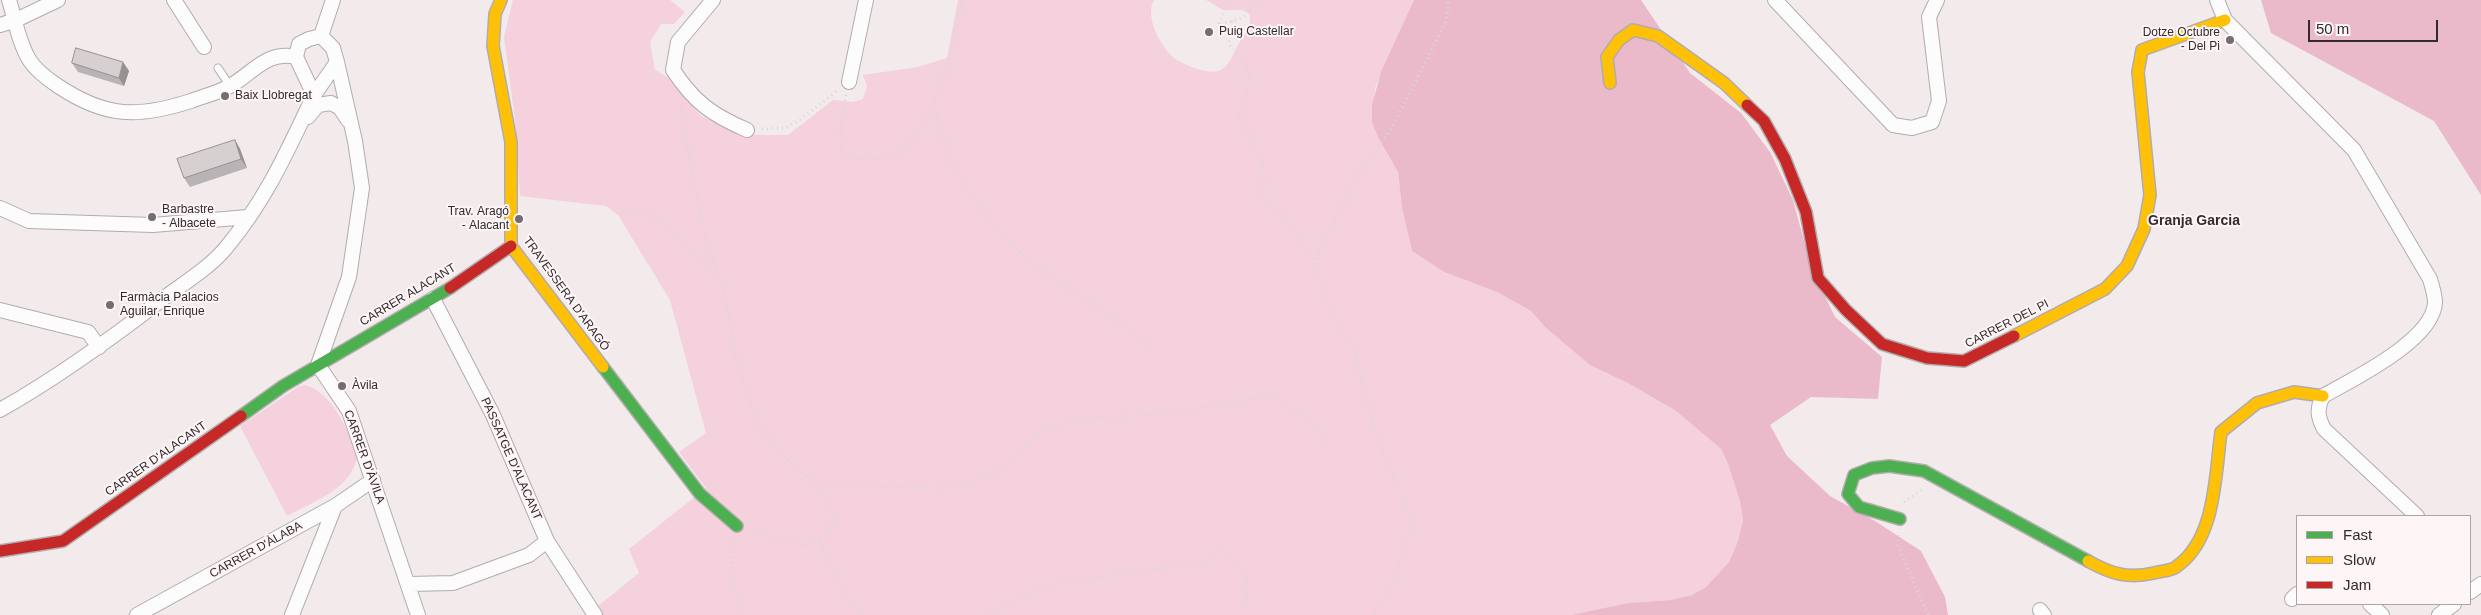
<!DOCTYPE html>
<meta charset="utf-8">
<style>
body{margin:0}
#map{position:relative;width:2481px;height:615px;overflow:hidden;background:#f2eaeb;font-family:Arial,sans-serif}
canvas{display:block}
.legend{position:absolute;left:2296px;top:515px;width:175px;height:90px;box-sizing:border-box;background:#fef5f7;border:1px solid #aca4a6;margin:0;padding:6px 9px;list-style:none;font-size:15px;color:#312b2d}
.legend li{display:flex;align-items:center;gap:10px;height:25px}
.legend b{width:25px;border:1px solid #aca4a6}
.scale{position:absolute;left:2308px;top:20px;width:130px;height:22px;box-sizing:border-box;border:2px solid #312b2d;border-top:0;padding-left:6px;font-size:15px;line-height:18px;white-space:nowrap;color:#312b2d;-webkit-text-stroke:4px #fef5f7;paint-order:stroke}
</style>
<div id="map">
<canvas width="2481" height="615"></canvas>
<ul class="legend">
<li><b style="height:6px;background:#4caf50"></b>Fast</li>
<li><b style="height:6px;background:#ffc107"></b>Slow</li>
<li><b style="height:6px;background:#c62828"></b>Jam</li>
</ul>
<div class="scale">50 m</div>
</div>
<script>
const c = document.querySelector('canvas').getContext('2d');
c.lineJoin = 'round';
function paint(path, color) {
  c.fillStyle = color;
  c.fill(path, 'evenodd');
}
function strokePath(path, color, width, dash) {
  c.strokeStyle = color;
  c.lineWidth = width;
  c.lineCap = dash ? 'butt' : 'round';
  c.setLineDash(dash || []);
  c.stroke(path);
}
function write(font, color, halo, rows, align = 'center') {
  c.font = font + ' Arial,sans-serif';
  c.lineWidth = 4;
  c.setLineDash([]);
  c.textBaseline = 'middle';
  c.strokeStyle = halo;
  c.fillStyle = color;
  for (const [text, x, y, turn = 0] of rows) {
    c.save();
    c.translate(x, y);
    c.rotate((+turn || 0) * Math.PI / 180);
    c.textAlign = isNaN(turn) ? turn : align;
    if (halo) c.strokeText(text, 0, 0);
    c.fillText(text, 0, 0);
    c.restore();
  }
}
const green = new Path2D(`
 M 513,0 L 670,0 L 685,12 L 674,24 L 661,24 L 650,42 L 655,70 L 669,78 L 701,116 L 746,135 L 788,135 L 833,100 L 852,102 L 863,99 L 867,86 L 863,75 L 918,67 L 947,58 L 958,0 L 1154,0 C 1144,16 1161,47 1174,58 C 1183,65 1211,76 1221,70 C 1231,64 1233,53 1238,45 C 1244,35 1253,25 1249,13 L 1242,10 L 1223,10 L 1206,0 L 1414,0 L 1375,88 L 1372,123 L 1379,139 L 1398,172 L 1402,208 L 1412,251 L 1444,272 L 1497,292 L 1531,311 L 1545,327 L 1558,337 L 1626,382 L 1676,411 L 1721,449 L 1728,464 L 1740,500 L 1743,520 L 1738,541 L 1729,562 L 1706,587 L 1692,595 L 1671,600 L 1628,603 L 1571,615 L 587,615 L 639,573 L 629,549 L 706,488 L 679,452 L 706,433 L 670,300 L 618,215 L 606,206 L 520,196 L 514,112 L 504,37 Z
 M 305,385 C 332,392 348,431 358,454 C 351,490 317,499 287,516 L 240,426 L 298,387 Z`);
const forest = new Path2D(`
 M 1414,0 L 1641,0 L 1690,73 L 1741,113 L 1770,152 L 1793,200 L 1811,267 L 1835,317 L 1882,357 L 1878,399 L 1811,397 L 1770,425 L 1787,456 L 1830,496 L 1875,521 L 1921,551 L 1945,597 L 1948,615 L 1571,615 L 1628,603 L 1671,600 L 1692,595 L 1706,587 L 1729,562 L 1738,541 L 1743,520 L 1740,501 L 1728,464 L 1721,449 L 1676,411 L 1626,382 L 1590,365 L 1545,327 L 1531,311 L 1497,292 L 1444,272 L 1412,251 L 1402,208 L 1398,172 L 1379,139 L 1372,123 L 1372,105 L 1381,72 Z
 M 2261,0 L 2481,0 L 2481,195 L 2434,121 L 2271,33 Z`);
const path = new Path2D(`
 M 1229,0 L 1218,25 L 1242,18 L 1261,0
 M 1232,21 L 1229,45 C 1263,76 1245,84 1239,119 C 1248,133 1262,156 1264,173 C 1266,180 1261,189 1264,196 C 1269,208 1281,211 1286,223 L 1292,226 L 1315,265
 M 846,95 L 840,131 L 843,155 C 860,159 875,161 892,155 C 933,141 956,38 962,0
 M 934,103 L 949,156 L 968,193 L 1006,240 L 1043,271 L 1152,346
 M 680,105 L 700,215 L 726,301 L 737,364 L 759,425 L 788,460 L 817,485 L 835,516 L 827,538 L 804,546 L 753,531
 M 762,129 L 785,128 L 800,120 L 838,90
 M 625,210 C 666,214 664,226 690,250 C 698,257 707,263 716,269
 M 817,485 L 943,488 L 995,475 L 1039,433 L 1079,419 L 1172,413 L 1270,395 L 1307,417 L 1329,449
 M 1904,502 L 1921,490
 M 1898,535 L 1898,546 L 1928,615
 M 819,541 L 848,601 L 861,615
 M 733,542 C 727,566 736,592 742,615
 M 985,615 L 1049,585 L 1207,562 L 1222,547 L 1246,578 L 1248,615
 M 1373,615 L 1395,580 L 1403,548 L 1413,525 L 1374,429 L 1354,349 L 1323,298 L 1315,265 L 1318,251 L 1363,167 L 1392,128 L 1446,21 L 1449,0`);
const lane = new Path2D(`
 M 218,68 L 230,86`);
const street = new Path2D(`
 M 9,0 C 15,19 19,44 30,61 C 36,70 49,80 58,86 C 106,118 138,118 191,101 C 204,96 218,93 230,86 C 253,73 267,50 296,57
 M 174,0 L 204,47
 M 713,0 L 678,42 L 673,70 C 694,102 712,115 747,130
 M 1775,0 L 1893,125 L 1912,128 L 1932,122 L 1939,101 L 1929,17 L 1937,0
 M 2217,0 L 2225,20 L 2354,150 L 2430,279 C 2432,286 2435,295 2435,302 C 2434,340 2353,379 2323,396 C 2317,408 2317,416 2324,429 L 2417,516
 M 0,25 L 16,20 L 58,0
 M 321,36 L 333,48 L 337,62 L 314,95 L 296,57 L 299,44 L 309,39 Z
 M 321,36 L 333,0
 M 337,62 L 355,141 L 362,188 L 349,277 L 318,365 L 349,411 L 418,615
 M 849,82 L 866,0
 M 308,117 L 318,105 L 331,103 L 340,108 L 348,120
 M 0,208 L 29,221 L 153,225 L 248,217
 M 433,299 L 493,415 L 547,541 L 595,615
 M 0,310 L 88,332 L 99,347
 M 0,410 C 57,378 108,341 160,301 C 181,285 208,269 225,249 C 266,200 287,152 314,95
 M 409,584 L 453,583 L 529,555 L 547,541
 M 2470,592 L 2481,584
 M 2292,599 L 2297,594
 M 2370,604 L 2382,615
 M 2040,610 L 2044,615
 M 137,615 L 335,506 L 373,480
 M 292,615 L 335,506
 M 2439,615 L 2454,604`);
const fast = new Path2D(`
 M 603,367 L 700,494 L 737,526
 M 241,416 L 283,386 L 450,288
 M 1900,519 L 1859,507 L 1848,494 L 1854,475 L 1872,468 L 1889,466 L 1924,471 L 2088,561`);
const slow = new Path2D(`
 M 501,0 L 495,14 L 493,46 L 511,142 L 511,246 L 603,367
 M 1610,83 L 1607,57 L 1619,40 L 1633,30 L 1658,36 L 1724,83 L 1747,105
 M 2014,336 L 2105,289 L 2127,266 L 2144,229 L 2150,195 L 2138,72 L 2142,50 L 2225,20
 M 2088,561 C 2111,574 2128,579 2154,573 C 2161,571 2171,571 2176,567 C 2216,540 2215,475 2221,432 L 2257,403 L 2294,392 L 2323,396`);
const jam = new Path2D(`
 M 1747,105 L 1764,121 L 1785,159 L 1806,212 L 1818,278 L 1846,310 L 1882,344 L 1927,358 L 1964,361 L 2014,336
 M 450,288 L 511,246
 M 0,551 L 63,541 L 241,416`);
const wall = new Path2D(`
 M 123,62 L 129,71 L 124,86 L 78,72 L 72,63 Z
 M 235,140 L 240,149 L 247,168 L 190,187 L 184,178 Z`);
const shadedWall = new Path2D(`
 M 123,62 L 129,71 L 124,86 L 119,78 Z
 M 235,140 L 240,149 L 247,168 L 241,159 Z`);
const building = new Path2D(`
 M 76,48 L 123,62 L 119,78 L 72,63 Z
 M 235,140 L 241,159 L 184,178 L 177,159 Z`);
const markers = [
 [1209,32,5,"#756e70"],
 [2230,40,5,"#756e70"],
 [225,96,5,"#756e70"],
 [152,217,5,"#756e70"],
 [519,219,5,"#756e70"],
 [110,305,5,"#756e70"],
 [342,386,5,"#756e70"]
];
const poiNames = [
 ["Puig Castellar",1219,32],
 ["Dotze Octubre",2220,33,"right"],
 ["- Del Pi",2220,47,"right"],
 ["Baix Llobregat",235,96],
 ["Barbastre",162,210],
 ["- Albacete",162,224],
 ["Trav. Aragó",509,212,"right"],
 ["- Alacant",509,226,"right"],
 ["Farmàcia Palacios",120,298],
 ["Aguilar, Enrique",120,312],
 ["Àvila",352,386]
];
const streetNames = [
 ["TRAVESSERA D'ARAGÓ",566,294,54],
 ["CARRER ALACANT",408,295,-31],
 ["CARRER DEL PI",2007,324,-27],
 ["CARRER D'ÀVILA",364,457,70],
 ["CARRER D'ALACANT",156,459,-35],
 ["PASSATGE D'ALACANT",511,459,66],
 ["CARRER D'ÀLABA",256,550,-29]
];
const neighbourhoodNames = [
 ["Granja Garcia",2194,221]
];
paint(green, '#f4d1dc');
paint(forest, '#eabacb');
strokePath(lane, '#b2acad', 9);
strokePath(street, '#b2acad', 16);
strokePath(fast, '#b2acad', 14);
strokePath(slow, '#b2acad', 14);
strokePath(jam, '#b2acad', 14);
strokePath(path, '#dad8d8', 3, [1, 4]);
strokePath(lane, '#fdfcfc', 7);
strokePath(street, '#fdfcfc', 14);
strokePath(fast, '#4caf50', 11);
strokePath(slow, '#ffc107', 11);
strokePath(jam, '#c62828', 11);
paint(wall, '#b8b3b4');
paint(shadedWall, '#969292');
paint(building, '#d6d0d1');
strokePath(building, '#969292', 1);
for (const [x, y, r, color] of markers) {
  const dot = new Path2D();
  dot.arc(x, y, r, 0, 2 * Math.PI);
  c.fillStyle = color;
  c.fill(dot);
  strokePath(dot, '#fef5f7', 2);
}
write('12px', '#312b2d', '#fef5f7', poiNames, 'left');
write('12px', '#312b2d', '#fef5f7', streetNames);
write('bold 14px', '#312b2d', '#fef5f7', neighbourhoodNames);
</script>
